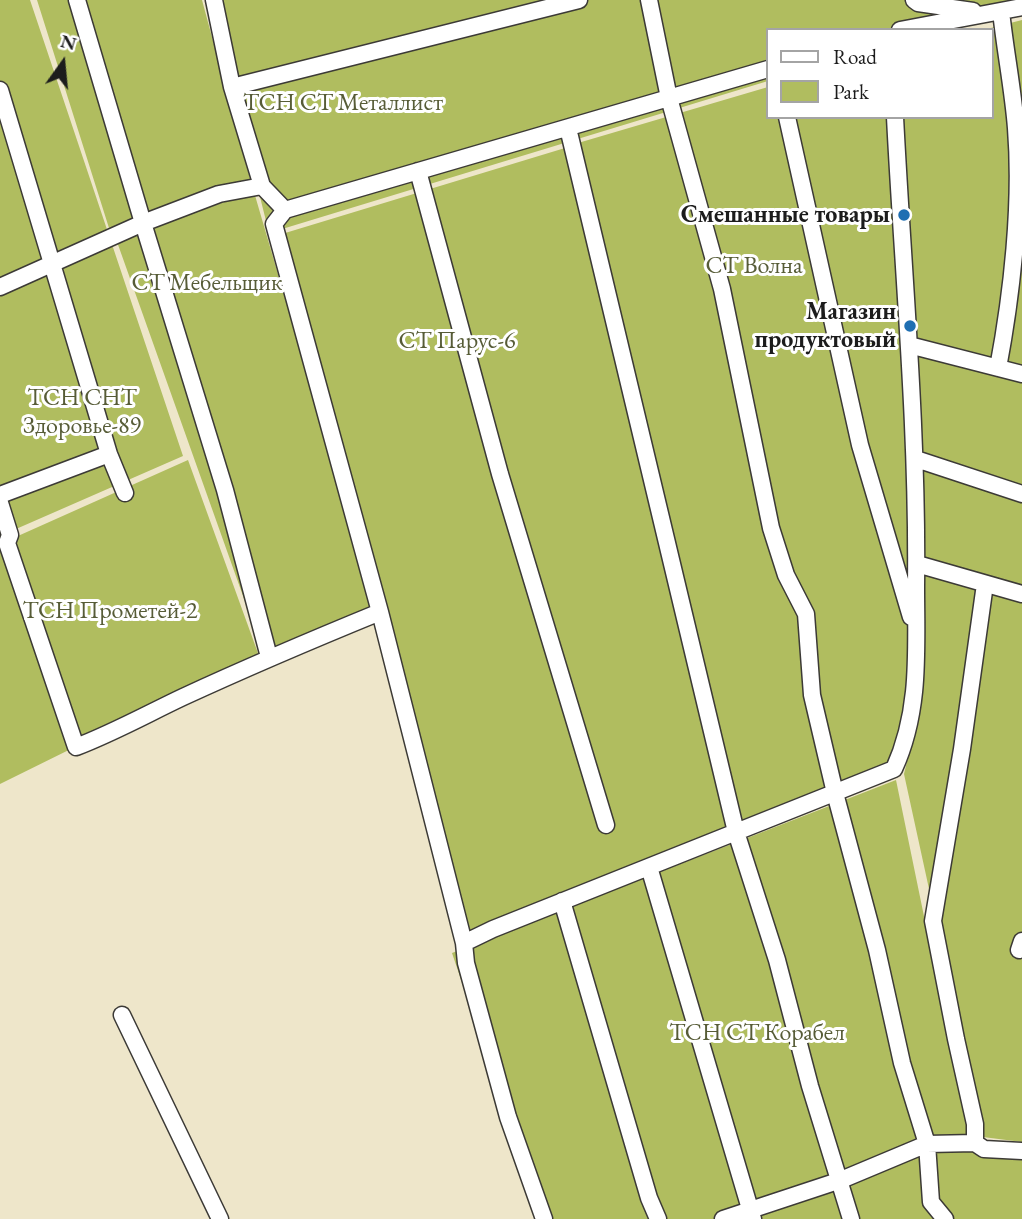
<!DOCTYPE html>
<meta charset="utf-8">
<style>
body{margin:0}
#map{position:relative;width:1022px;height:1219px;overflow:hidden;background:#eee6ca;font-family:"EB Garamond",serif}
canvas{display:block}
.legend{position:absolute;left:766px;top:28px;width:228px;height:91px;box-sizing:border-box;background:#fff;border:2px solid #a4a4a4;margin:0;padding:9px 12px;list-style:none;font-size:21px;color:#1c1c1c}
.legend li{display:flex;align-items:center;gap:14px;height:35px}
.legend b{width:35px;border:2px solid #a4a4a4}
.north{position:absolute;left:28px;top:28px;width:70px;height:70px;-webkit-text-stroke:5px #fff;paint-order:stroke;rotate:15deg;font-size:19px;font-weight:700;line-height:28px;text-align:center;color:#1c1c1c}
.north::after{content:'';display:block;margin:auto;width:24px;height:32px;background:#1c1c1c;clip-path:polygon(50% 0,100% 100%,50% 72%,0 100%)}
</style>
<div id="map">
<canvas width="1022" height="1219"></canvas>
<ul class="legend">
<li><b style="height:9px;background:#fff"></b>Road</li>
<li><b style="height:19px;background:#b0bd5f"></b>Park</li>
</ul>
<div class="north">N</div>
</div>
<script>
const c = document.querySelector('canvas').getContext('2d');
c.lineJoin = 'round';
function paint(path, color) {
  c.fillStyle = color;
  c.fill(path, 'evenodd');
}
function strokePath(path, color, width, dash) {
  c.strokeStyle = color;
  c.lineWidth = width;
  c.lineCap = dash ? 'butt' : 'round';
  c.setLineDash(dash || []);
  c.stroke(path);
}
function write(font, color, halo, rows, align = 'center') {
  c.font = font + ' "EB Garamond",serif';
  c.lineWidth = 6;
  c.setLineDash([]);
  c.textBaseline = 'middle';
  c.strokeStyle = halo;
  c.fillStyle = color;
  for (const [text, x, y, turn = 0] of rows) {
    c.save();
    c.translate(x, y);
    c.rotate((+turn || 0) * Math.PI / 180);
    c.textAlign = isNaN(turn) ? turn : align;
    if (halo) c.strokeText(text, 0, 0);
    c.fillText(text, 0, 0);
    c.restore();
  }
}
const green = new Path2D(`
 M 0,0 L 30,0 L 183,456 L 0,536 Z
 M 37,0 L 202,0 L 251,182 L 109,228 Z
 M 211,0 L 1022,0 L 938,30 L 768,30 L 768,81 L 269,233 Z
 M 1022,20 L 1022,1142 L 983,1137 L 904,774 L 922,698 L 902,117 L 992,117 L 992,30 L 983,30 Z
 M 768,87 L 768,117 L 887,117 L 907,383 L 919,698 L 898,772 L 739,826 L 578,143 Z
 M 565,148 L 730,829 L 468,934 L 376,609 L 264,655 L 116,239 L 254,192 L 367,579 L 272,237 Z
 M 188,460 L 259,656 L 0,784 L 0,544 Z
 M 896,780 L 972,1150 L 1022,1153 L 1022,1219 L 542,1219 L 452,953 Z`);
const minor = new Path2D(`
 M 77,0 L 143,223 L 225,490 L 269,657
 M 214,0 L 232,87 L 262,186 L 285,210
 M 649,0 L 669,98 L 722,289 L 771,528 L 786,575 L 806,614 L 812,695 L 835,793 L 877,950 L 902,1063 L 927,1144 L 931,1202 L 945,1219
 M 914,0 L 918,3 L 973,11
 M 900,30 L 1022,7
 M 232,87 L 579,0
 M 0,90 L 109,454 L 125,493
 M 787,117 L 860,445 L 911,617
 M 568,128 L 736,832 L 777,960 L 810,1086 L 851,1219
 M 418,171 L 500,474 L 606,825
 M 0,287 L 143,223 L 219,194 L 262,186
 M 909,345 L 1022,374
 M 998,368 C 1012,294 1022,204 1016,128 C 1013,89 1005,50 1001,11
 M 916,459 L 1022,494
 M 0,495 L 109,454
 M 0,503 L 10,535 L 7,543 L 76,747 C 113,733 147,714 183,697 C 248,667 314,639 380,612
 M 917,564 L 1022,594
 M 649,867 L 753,1219
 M 562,901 L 649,1198 L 658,1219
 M 464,943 L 380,612 L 274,224 L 285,210 L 768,69
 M 1019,950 L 1022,941
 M 122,1015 L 220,1219
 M 975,1143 L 975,1124 L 956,1039 L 933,921 L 962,749 L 985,584
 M 544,1219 L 508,1117 L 466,963 L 464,943 L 493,929 L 894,769 C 921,710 916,649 916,586 C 918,429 903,274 895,117
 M 723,1219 L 841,1180 L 927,1144 L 975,1143 L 984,1149 L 1022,1151`);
const markers = [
 [904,215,7,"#1f6fb2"],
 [910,326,7,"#1f6fb2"]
];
const parkNames = [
 ["ТСН СТ Металлист",343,103],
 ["СТ Волна",754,266],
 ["СТ Мебельщик",207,283],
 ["СТ Парус-6",457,341],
 ["ТСН СНТ",82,398],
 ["Здоровье-89",82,426],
 ["ТСН Прометей-2",110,611],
 ["ТСН СТ Корабел",757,1033]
];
const poiNames = [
 ["Смешанные товары",890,215],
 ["Магазин",896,312],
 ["продуктовый",896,340]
];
paint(green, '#b0bd5f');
strokePath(minor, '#3c3a36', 19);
strokePath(minor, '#fff', 16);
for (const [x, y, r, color] of markers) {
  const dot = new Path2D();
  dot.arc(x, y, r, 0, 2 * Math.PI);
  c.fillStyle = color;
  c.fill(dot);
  strokePath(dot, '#fff', 2.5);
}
write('24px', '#575c37', '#fff', parkNames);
write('bold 24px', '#1c1c1c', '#fff', poiNames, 'right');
</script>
